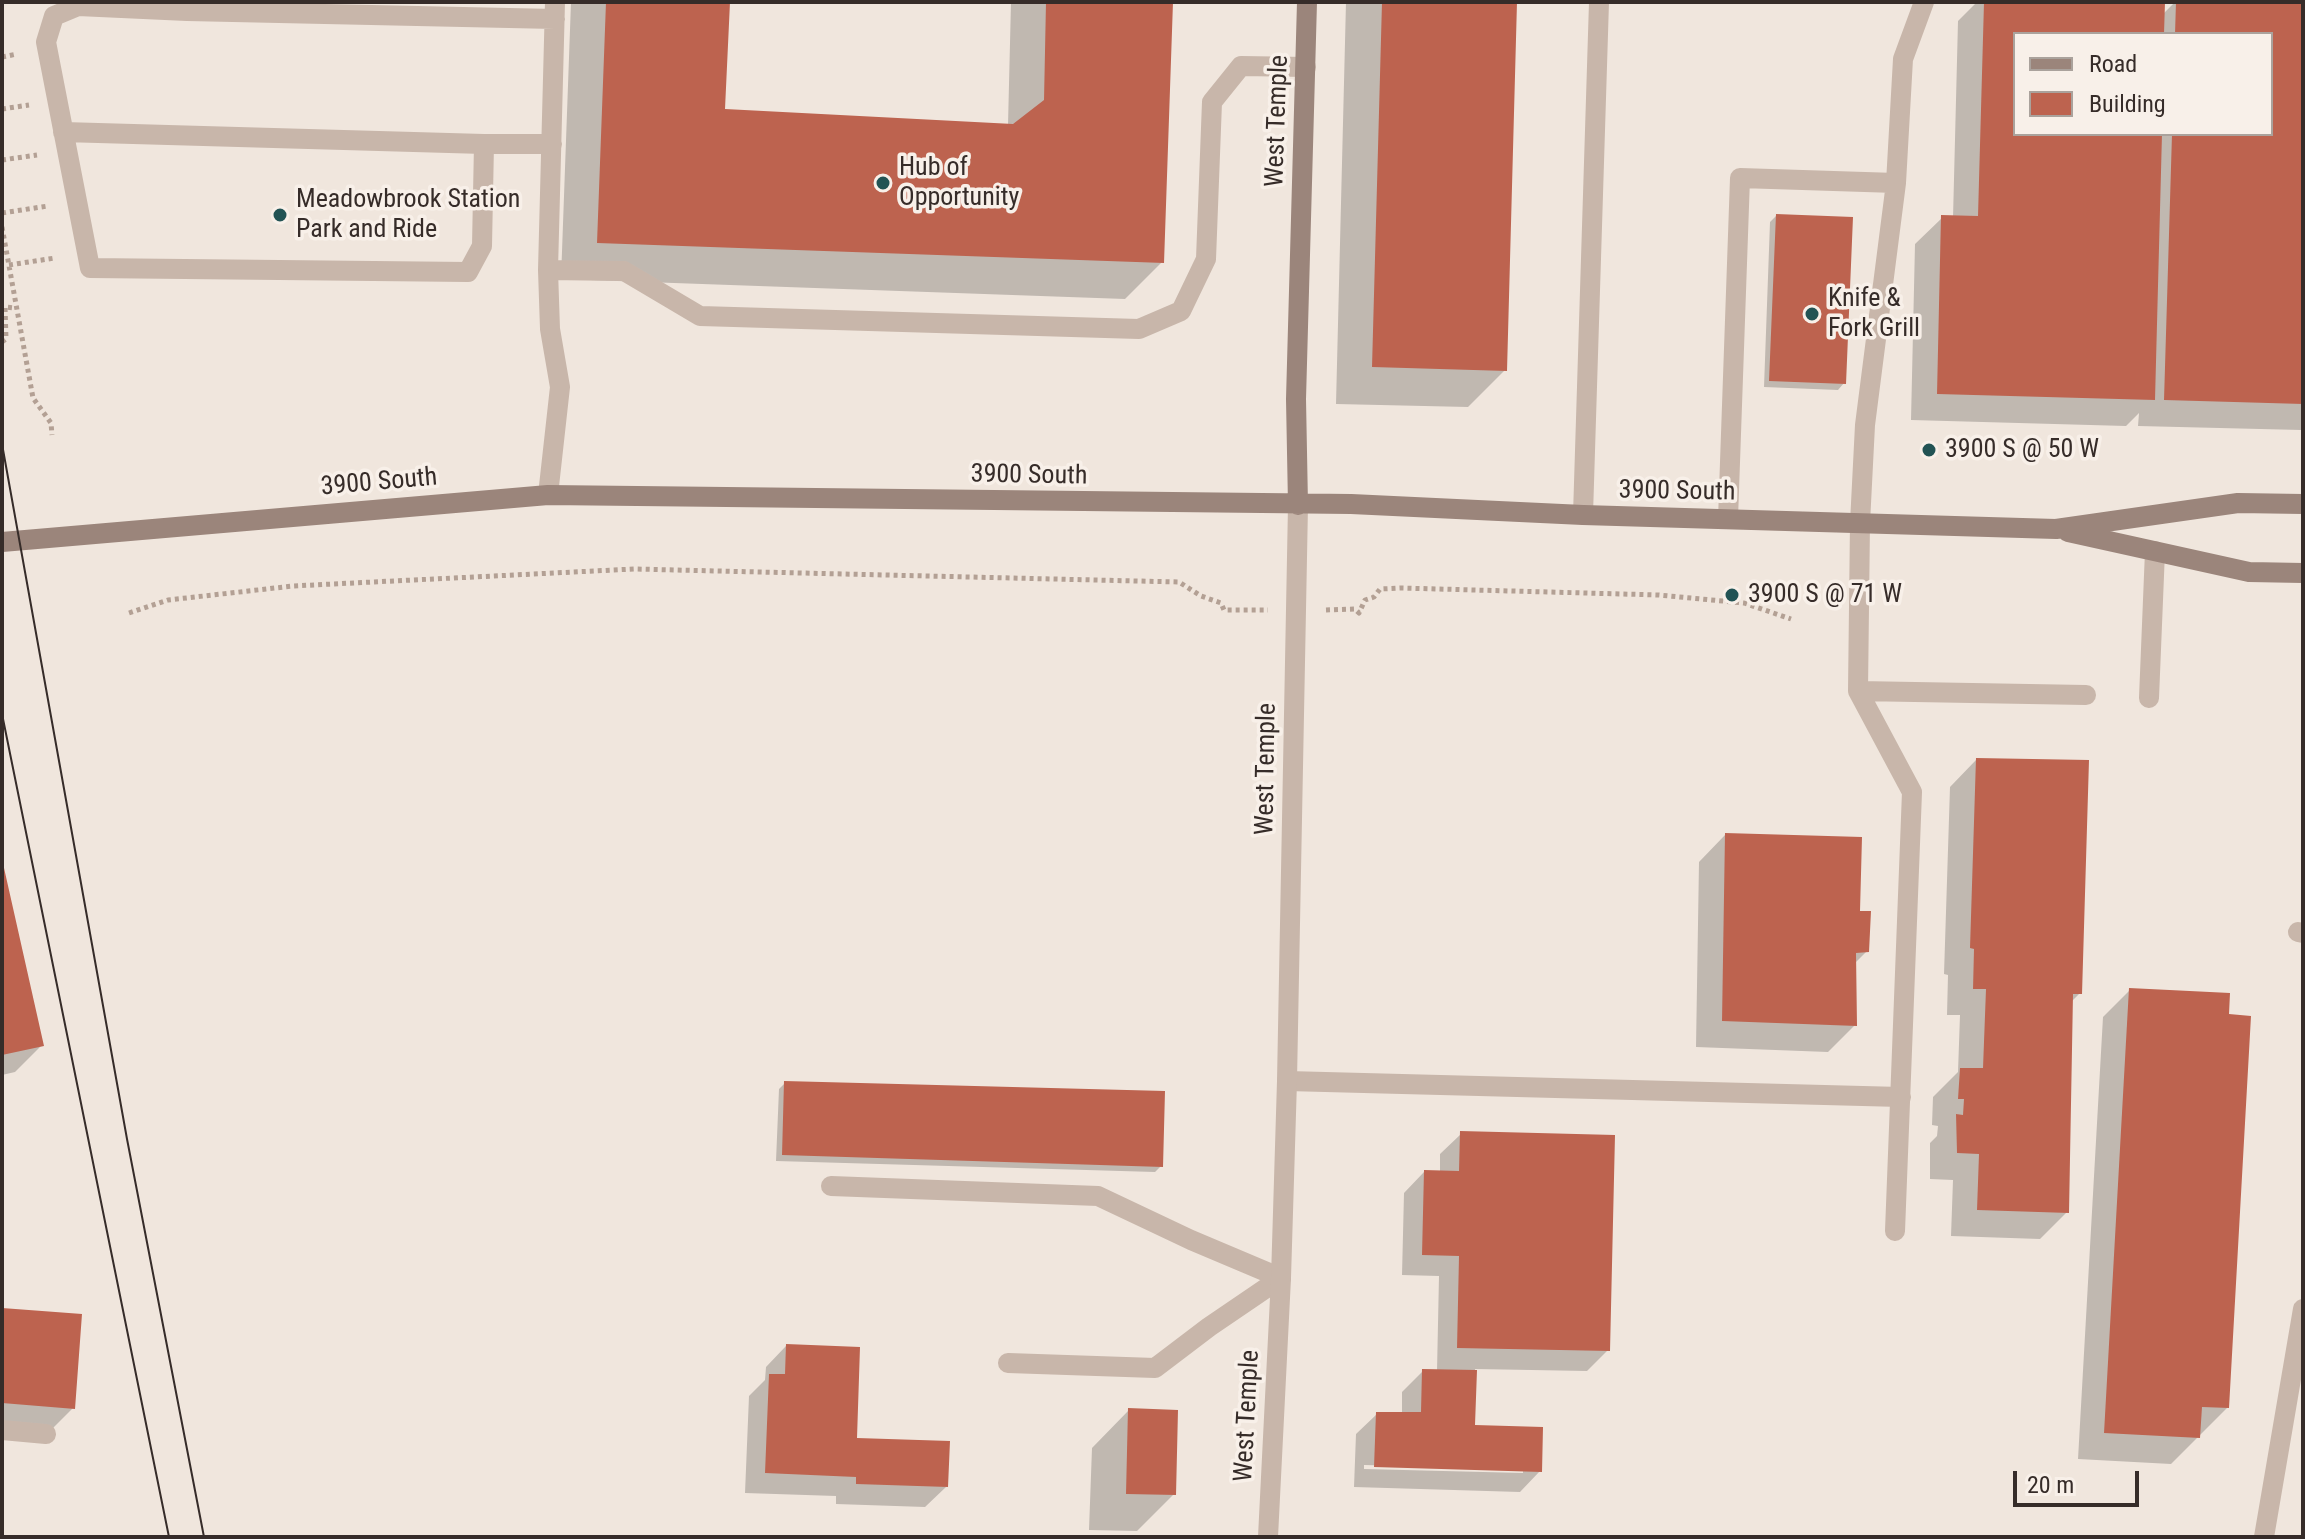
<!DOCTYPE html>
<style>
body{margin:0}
#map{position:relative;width:2305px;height:1539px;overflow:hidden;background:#f0e6dd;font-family:"Roboto Condensed",sans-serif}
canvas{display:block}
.frame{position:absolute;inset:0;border:4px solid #362c29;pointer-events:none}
.legend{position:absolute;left:2013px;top:32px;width:260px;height:104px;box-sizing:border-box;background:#f8f0e9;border:2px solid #aaa29c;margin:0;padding:10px 14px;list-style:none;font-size:24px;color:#362c29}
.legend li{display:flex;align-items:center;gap:16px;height:40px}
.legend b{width:40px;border:2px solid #aaa29c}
.scale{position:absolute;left:2013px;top:1471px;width:126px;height:36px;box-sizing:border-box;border:4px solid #362c29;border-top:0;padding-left:10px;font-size:24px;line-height:28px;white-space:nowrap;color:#362c29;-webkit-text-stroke:6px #f8f0e9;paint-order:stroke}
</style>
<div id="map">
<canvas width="2305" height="1539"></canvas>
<div class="frame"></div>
<ul class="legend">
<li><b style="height:10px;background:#9b857b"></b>Road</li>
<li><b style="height:22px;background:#bd634f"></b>Building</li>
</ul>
<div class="scale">20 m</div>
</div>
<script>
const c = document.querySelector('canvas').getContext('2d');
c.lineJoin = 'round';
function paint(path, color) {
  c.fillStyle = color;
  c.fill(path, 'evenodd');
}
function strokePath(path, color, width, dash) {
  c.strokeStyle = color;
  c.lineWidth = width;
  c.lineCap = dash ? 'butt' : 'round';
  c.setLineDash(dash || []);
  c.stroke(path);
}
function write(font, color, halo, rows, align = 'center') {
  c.font = font + ' "Roboto Condensed",sans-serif';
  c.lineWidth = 7;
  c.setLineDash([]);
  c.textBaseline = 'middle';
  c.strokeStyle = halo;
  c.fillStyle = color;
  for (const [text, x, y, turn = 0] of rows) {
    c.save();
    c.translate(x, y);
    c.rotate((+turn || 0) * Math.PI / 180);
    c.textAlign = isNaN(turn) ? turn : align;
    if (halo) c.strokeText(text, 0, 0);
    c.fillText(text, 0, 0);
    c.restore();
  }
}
const shadow = new Path2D(`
 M 571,2 L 728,2 L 723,111 L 1008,125 L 1011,2 L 1171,2 L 1162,262 L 1125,299 L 561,279 Z
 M 1346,2 L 1515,2 L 1505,370 L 1468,407 L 1336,404 Z
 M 1977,2 L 2163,2 L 2163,14 L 2175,2 L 2303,4 L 2303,428 L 2301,430 L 2138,426 L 2139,413 L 2126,426 L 1911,420 L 1915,244 L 1942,218 L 1953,218 L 1958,21 ZM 2015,34 L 2271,34 L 2271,134 L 2015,134 Z
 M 1776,216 L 1844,383 L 1838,390 L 1764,387 L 1770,222 Z
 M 1976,760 L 2080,993 L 2071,1002 L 2067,1212 L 2040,1239 L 1951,1236 L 1953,1180 L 1930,1179 L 1930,1143 L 1937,1136 L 1938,1126 L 1932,1125 L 1933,1097 L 1958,1072 L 1960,1015 L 1947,1015 L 1948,975 L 1944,974 L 1950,787 Z
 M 1725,835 L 1858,913 L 1867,951 L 1854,964 L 1855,1025 L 1828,1052 L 1696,1047 L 1699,862 Z
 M 2,863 L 42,1045 L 15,1072 L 2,1075 Z
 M 2130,990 L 2227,1408 L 2171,1464 L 2078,1459 L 2103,1017 Z
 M 785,1083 L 1161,1166 L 1155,1172 L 776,1161 L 779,1089 Z
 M 1461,1134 L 1608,1350 L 1587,1371 L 1475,1369 L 1473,1427 L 1540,1471 L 1520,1492 L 1354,1487 L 1356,1434 L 1377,1414 L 1402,1414 L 1402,1392 L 1423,1371 L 1437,1371 L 1439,1276 L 1402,1275 L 1404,1193 L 1424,1172 L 1440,1172 L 1440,1154 ZM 1364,1465 L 1523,1469 L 1523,1473 L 1364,1469 Z
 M 2,1310 L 73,1408 L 46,1435 L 2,1431 Z
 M 786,1346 L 855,1440 L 946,1487 L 925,1507 L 836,1504 L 836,1496 L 745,1493 L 749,1396 L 765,1380 L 766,1367 Z
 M 1129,1410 L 1174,1494 L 1137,1531 L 1089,1530 L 1092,1448 Z`);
const building = new Path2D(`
 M 606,2 L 730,2 L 725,109 L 1013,124 L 1044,100 L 1046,2 L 1173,2 L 1164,263 L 597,243 Z
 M 1382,2 L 1517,2 L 1507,371 L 1372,367 Z
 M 1984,2 L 2165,2 L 2164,34 L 2015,34 L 2015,134 L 2162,134 L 2155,400 L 1937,394 L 1941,215 L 1978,216 Z
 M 2176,2 L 2303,2 L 2303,404 L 2164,400 L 2172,134 L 2271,134 L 2271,34 L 2175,34 Z
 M 1776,214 L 1853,217 L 1846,384 L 1769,381 Z
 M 1976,758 L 2089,760 L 2082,994 L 2073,994 L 2069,1213 L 1977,1210 L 1979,1154 L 1957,1153 L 1956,1114 L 1963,1115 L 1964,1099 L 1958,1099 L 1960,1068 L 1983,1068 L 1986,989 L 1973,989 L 1974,949 L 1970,948 Z
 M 1725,833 L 1862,837 L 1860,911 L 1871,911 L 1869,952 L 1856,953 L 1857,1026 L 1722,1021 Z
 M 2,859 L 44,1046 L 2,1055 Z
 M 2129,988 L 2230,993 L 2229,1014 L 2251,1016 L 2229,1408 L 2202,1407 L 2200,1438 L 2104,1433 Z
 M 784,1081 L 1165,1091 L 1163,1167 L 782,1155 Z
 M 1460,1131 L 1615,1135 L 1610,1351 L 1457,1348 L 1459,1256 L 1422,1255 L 1424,1170 L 1459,1171 Z
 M 2,1308 L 82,1314 L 75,1409 L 2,1403 Z
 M 786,1344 L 860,1347 L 857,1438 L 950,1441 L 948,1487 L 856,1484 L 856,1477 L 765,1473 L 769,1374 L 785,1374 Z
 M 1422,1369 L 1477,1370 L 1475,1425 L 1543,1427 L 1542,1472 L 1374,1467 L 1376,1412 L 1421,1412 Z
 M 1128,1408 L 1178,1410 L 1176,1495 L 1126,1494 Z`);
const path = new Path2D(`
 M 2,57 L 17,54
 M 2,109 L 29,105
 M 2,160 L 37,155
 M 2,213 L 48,206
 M 2,227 L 33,398 L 51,423 L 52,435
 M 9,265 L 55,258
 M 2,342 L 6,339 L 5,307 L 15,308
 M 1326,610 L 1355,609 L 1359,613 L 1365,600 L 1374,597 L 1380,589 L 1401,588 L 1659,595 L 1744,603 L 1791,619
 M 129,613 L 168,600 L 293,586 L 634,569 L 1179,582 L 1201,596 L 1221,603 L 1224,610 L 1268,610`);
const lane = new Path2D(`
 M 188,2 L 187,11 L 78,6 L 54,16 L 46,42 L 90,268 L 468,272 L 482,246 L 484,144 L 552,144
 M 187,11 L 555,19
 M 63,132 L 484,144
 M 548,270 L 624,271 L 700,316 L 1139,329 L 1181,311 L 1206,259 L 1212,102 L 1241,66 L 1306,67
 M 548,495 L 560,387 L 550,329 L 548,270 L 555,2
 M 1583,515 L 1599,2
 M 1728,519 L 1740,178 L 1896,183 L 1903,59 L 1924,2
 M 1858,691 L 2086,695
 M 2149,698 L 2155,551
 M 2298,932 L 2303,933
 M 1287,1081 L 1901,1097
 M 831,1186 L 1098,1196 L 1191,1240 L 1281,1278
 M 1895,1231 L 1912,792 L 1858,691 L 1860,523 L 1865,425 L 1896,183
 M 1008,1363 L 1155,1368 L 1209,1327 L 1281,1278
 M 2,1430 L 46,1434
 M 2264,1537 L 2303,1309`);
const street = new Path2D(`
 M 1268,1537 L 1281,1278 L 1287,1081 L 1298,505`);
const secondary = new Path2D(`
 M 1298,505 L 1296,399 L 1307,2
 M 2068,532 L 2249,572 L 2303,573
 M 2,542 L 548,495 L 1351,504 L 1583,515 L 2056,529 L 2238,503 L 2303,504`);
const tram = new Path2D(`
 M 2,444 L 127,1139 L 204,1537
 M 2,714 L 169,1537`);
const markers = [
 [883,183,8,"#225354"],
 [280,215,8,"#225354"],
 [1812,314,8,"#225354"],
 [1929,450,8,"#225354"],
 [1732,595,8,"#225354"]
];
const streetNames = [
 ["West Temple",1278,121,-88],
 ["3900 South",1029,476,1],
 ["3900 South",379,483,-5],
 ["3900 South",1677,492,1],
 ["West Temple",1267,769,-89],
 ["West Temple",1248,1416,-87]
];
const poiNames = [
 ["Hub of",899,168],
 ["Opportunity",899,198],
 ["Meadowbrook Station",296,200],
 ["Park and Ride",296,230],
 ["Knife &",1828,299],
 ["Fork Grill",1828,329],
 ["3900 S @ 50 W",1945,450],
 ["3900 S @ 71 W",1748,595]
];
paint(shadow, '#0003');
paint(building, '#bd634f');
strokePath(path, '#b3a094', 5, [4, 4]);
strokePath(lane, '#c8b6aa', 20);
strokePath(street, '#c8b6aa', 20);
strokePath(secondary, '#9b857b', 20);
strokePath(tram, '#362c29', 2);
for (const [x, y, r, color] of markers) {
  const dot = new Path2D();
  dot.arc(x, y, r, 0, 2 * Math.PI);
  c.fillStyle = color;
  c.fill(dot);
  strokePath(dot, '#f8f0e9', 3);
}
write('26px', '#362c29', '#f8f0e9', streetNames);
write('26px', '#362c29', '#f8f0e9', poiNames, 'left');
</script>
